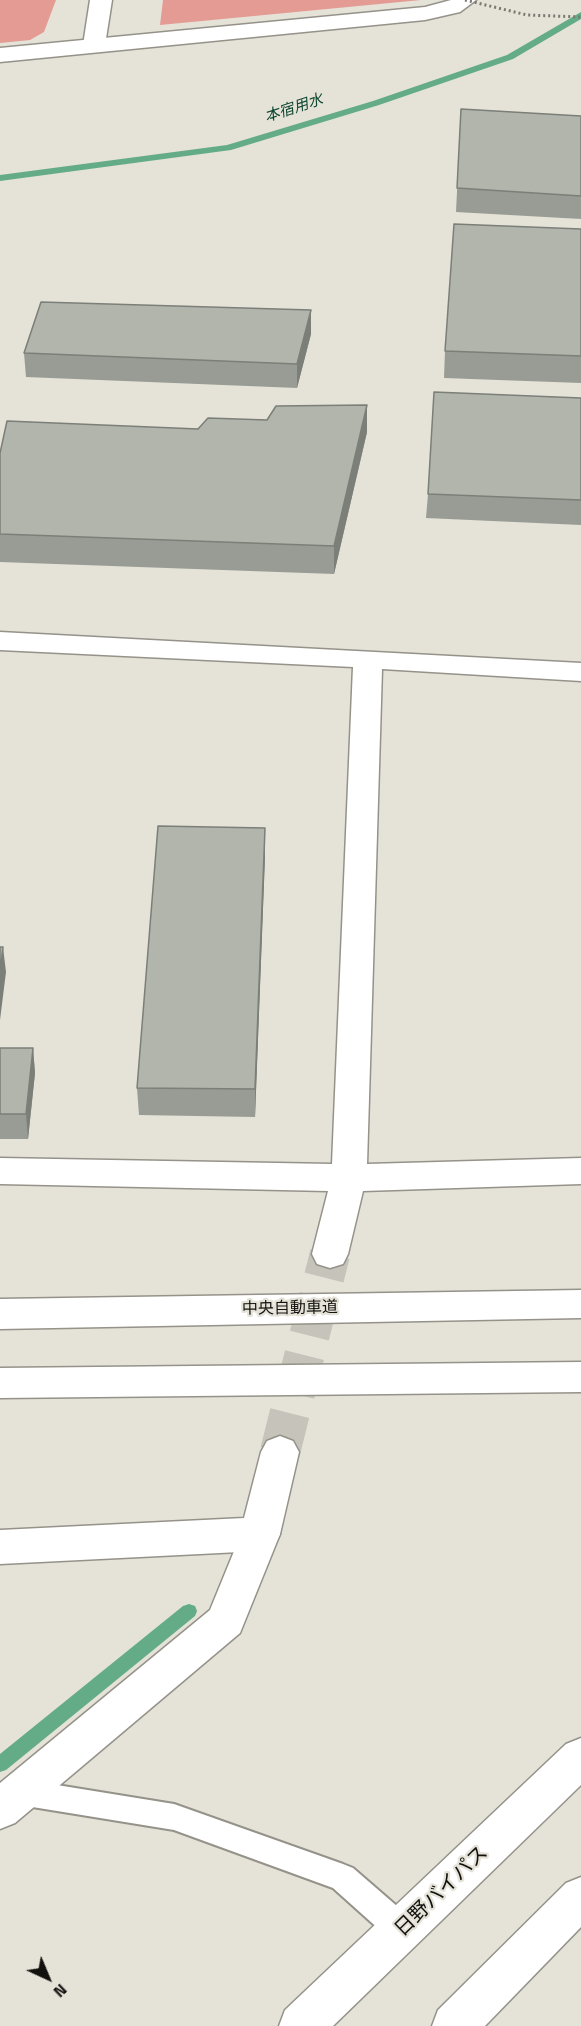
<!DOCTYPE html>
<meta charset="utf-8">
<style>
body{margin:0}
#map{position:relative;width:581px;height:2026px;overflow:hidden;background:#e5e2d8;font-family:"Titillium Web",sans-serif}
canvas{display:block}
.north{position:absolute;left:18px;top:1948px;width:60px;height:60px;-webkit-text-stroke:4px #e5e2d8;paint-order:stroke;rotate:136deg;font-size:16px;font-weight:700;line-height:24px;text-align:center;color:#12110e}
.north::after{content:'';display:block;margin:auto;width:21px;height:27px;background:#12110e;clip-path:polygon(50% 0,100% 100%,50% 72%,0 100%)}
</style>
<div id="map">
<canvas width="581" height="2026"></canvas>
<div class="north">N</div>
</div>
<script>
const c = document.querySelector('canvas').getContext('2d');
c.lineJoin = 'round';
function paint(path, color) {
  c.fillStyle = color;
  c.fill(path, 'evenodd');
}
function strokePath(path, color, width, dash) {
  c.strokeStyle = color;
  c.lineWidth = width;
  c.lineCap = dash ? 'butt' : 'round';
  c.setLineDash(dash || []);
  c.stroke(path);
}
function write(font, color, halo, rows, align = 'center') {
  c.font = font + ' "Titillium Web","Noto Sans JP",sans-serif';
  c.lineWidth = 4.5;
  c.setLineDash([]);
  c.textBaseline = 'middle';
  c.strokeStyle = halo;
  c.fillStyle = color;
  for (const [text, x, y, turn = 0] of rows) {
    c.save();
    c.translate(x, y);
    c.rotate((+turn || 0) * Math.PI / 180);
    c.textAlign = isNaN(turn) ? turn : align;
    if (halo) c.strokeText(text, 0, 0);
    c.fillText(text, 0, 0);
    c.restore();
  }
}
const green = new Path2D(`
 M 0,0 L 56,0 L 44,32 L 30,40 L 0,43 Z
 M 163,0 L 421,0 L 160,25 Z`);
const stream = new Path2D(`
 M 581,12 L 581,19 L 513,59 L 379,105 L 231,150 L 0,181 L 0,175 L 227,145 L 373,101 L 507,55 Z
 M 189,1604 L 195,1606 L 197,1611 L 195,1616 L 6,1770 L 0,1772 L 0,1754 L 183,1606 Z`);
const tertiaryTunnel = new Path2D(`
 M 280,1452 L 330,1254`);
const service = new Path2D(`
 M 20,1779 L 174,1804 L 343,1864 L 353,1868 L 413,1920 L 417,1930 L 413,1940 L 402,1944 L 391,1940 L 333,1888 L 174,1830 L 20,1805 L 10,1801 L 6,1792 L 10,1783 Z`);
const minor = new Path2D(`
 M 451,0 L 476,0 L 460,12 L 425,20 L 0,62 L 0,48 L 425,7 Z
 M 260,1517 L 274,1522 L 280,1534 L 240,1633 L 15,1823 L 0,1829 L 0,1783 L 210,1610 L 246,1522 Z`);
const tertiary = new Path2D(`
 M 90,0 L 112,0 L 105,45 L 102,50 L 94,51 L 86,50 L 83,45 Z
 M 0,632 L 581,663 L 581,681 L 382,669 L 367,1164 L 581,1158 L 581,1184 L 363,1191 L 348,1254 L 343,1264 L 330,1268 L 317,1264 L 312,1254 L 328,1191 L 0,1184 L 0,1158 L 332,1164 L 353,667 L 0,650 Z
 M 280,1436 L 293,1441 L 299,1452 L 280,1534 L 274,1546 L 260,1551 L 0,1564 L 0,1530 L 244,1518 L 261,1452 L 267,1441 Z`);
const trunk = new Path2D(`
 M 581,1738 L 581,1785 L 333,2026 L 279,2026 L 285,2010 L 566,1744 Z
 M 581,1877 L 581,1927 L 485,2026 L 432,2026 L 438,2010 L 566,1883 Z`);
const motorway = new Path2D(`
 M 581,1290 L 581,1318 L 0,1329 L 0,1299 Z
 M 581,1362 L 581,1392 L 0,1398 L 0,1368 Z`);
const pathBridge = new Path2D(`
 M 465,0 L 527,15 L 581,17`);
const wall = new Path2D(`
 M 461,109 L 581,116 L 581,219 L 456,212 Z
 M 581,229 L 581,383 L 444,378 L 445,351 Z
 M 311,334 L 297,388 L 26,377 L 24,353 Z
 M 581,398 L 581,525 L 426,518 L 428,494 Z
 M 367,405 L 367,432 L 334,574 L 0,562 L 0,453 L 267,420 Z
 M 265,828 L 265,856 L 255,1117 L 139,1115 L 137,1088 Z
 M 0,1048 L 33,1048 L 35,1073 L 28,1139 L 0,1139 Z`);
const shadedWall = new Path2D(`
 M 311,310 L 311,334 L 297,388 L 297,364 Z
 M 367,405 L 367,432 L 334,574 L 334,546 Z
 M 265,828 L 265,856 L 255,1117 L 255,1089 Z
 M 3,947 L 6,972 L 0,1020 L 0,972 Z
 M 33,1048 L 35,1073 L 28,1139 L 26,1114 Z`);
const building = new Path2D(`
 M 461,109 L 581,116 L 581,196 L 457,188 Z
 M 454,224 L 581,229 L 581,356 L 445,351 Z
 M 41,302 L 311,310 L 297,364 L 24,353 Z
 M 434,392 L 581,398 L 581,500 L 428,494 Z
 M 367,405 L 334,546 L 0,534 L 0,453 L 7,421 L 198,429 L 208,418 L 267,420 L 276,406 Z
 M 158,826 L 265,828 L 255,1089 L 137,1088 Z
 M 0,947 L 3,947 L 0,972 Z
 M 0,1048 L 33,1048 L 26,1114 L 0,1114 Z`);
const farWaternames = [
 ["本宿用水",294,109,-18]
];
const streetNames = [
 ["中央自動車道",290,1309,-1]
];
const nearStreetnames = [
 ["日野バイパス",442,1892,-44]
];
paint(green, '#e39b94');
paint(stream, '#64ab88');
strokePath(tertiaryTunnel, '#c5c3ba', 40, [40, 20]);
strokePath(service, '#959289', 4);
strokePath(minor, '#959289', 3);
strokePath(tertiary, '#959289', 3);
strokePath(trunk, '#959289', 3);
strokePath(motorway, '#959289', 3);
paint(service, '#fff');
paint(minor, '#fff');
paint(tertiary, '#fff');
paint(trunk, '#fff');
paint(motorway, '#fff');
strokePath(pathBridge, '#7a7871', 3, [2, 3]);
paint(wall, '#989c94');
paint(shadedWall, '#7c7f78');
paint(building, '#b1b5ac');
strokePath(building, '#7c7f78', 1.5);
write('italic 15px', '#0d472f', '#e5e2d8', farWaternames);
write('16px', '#12110e', '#e5e2d8', streetNames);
write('20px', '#12110e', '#e5e2d8', nearStreetnames);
</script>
